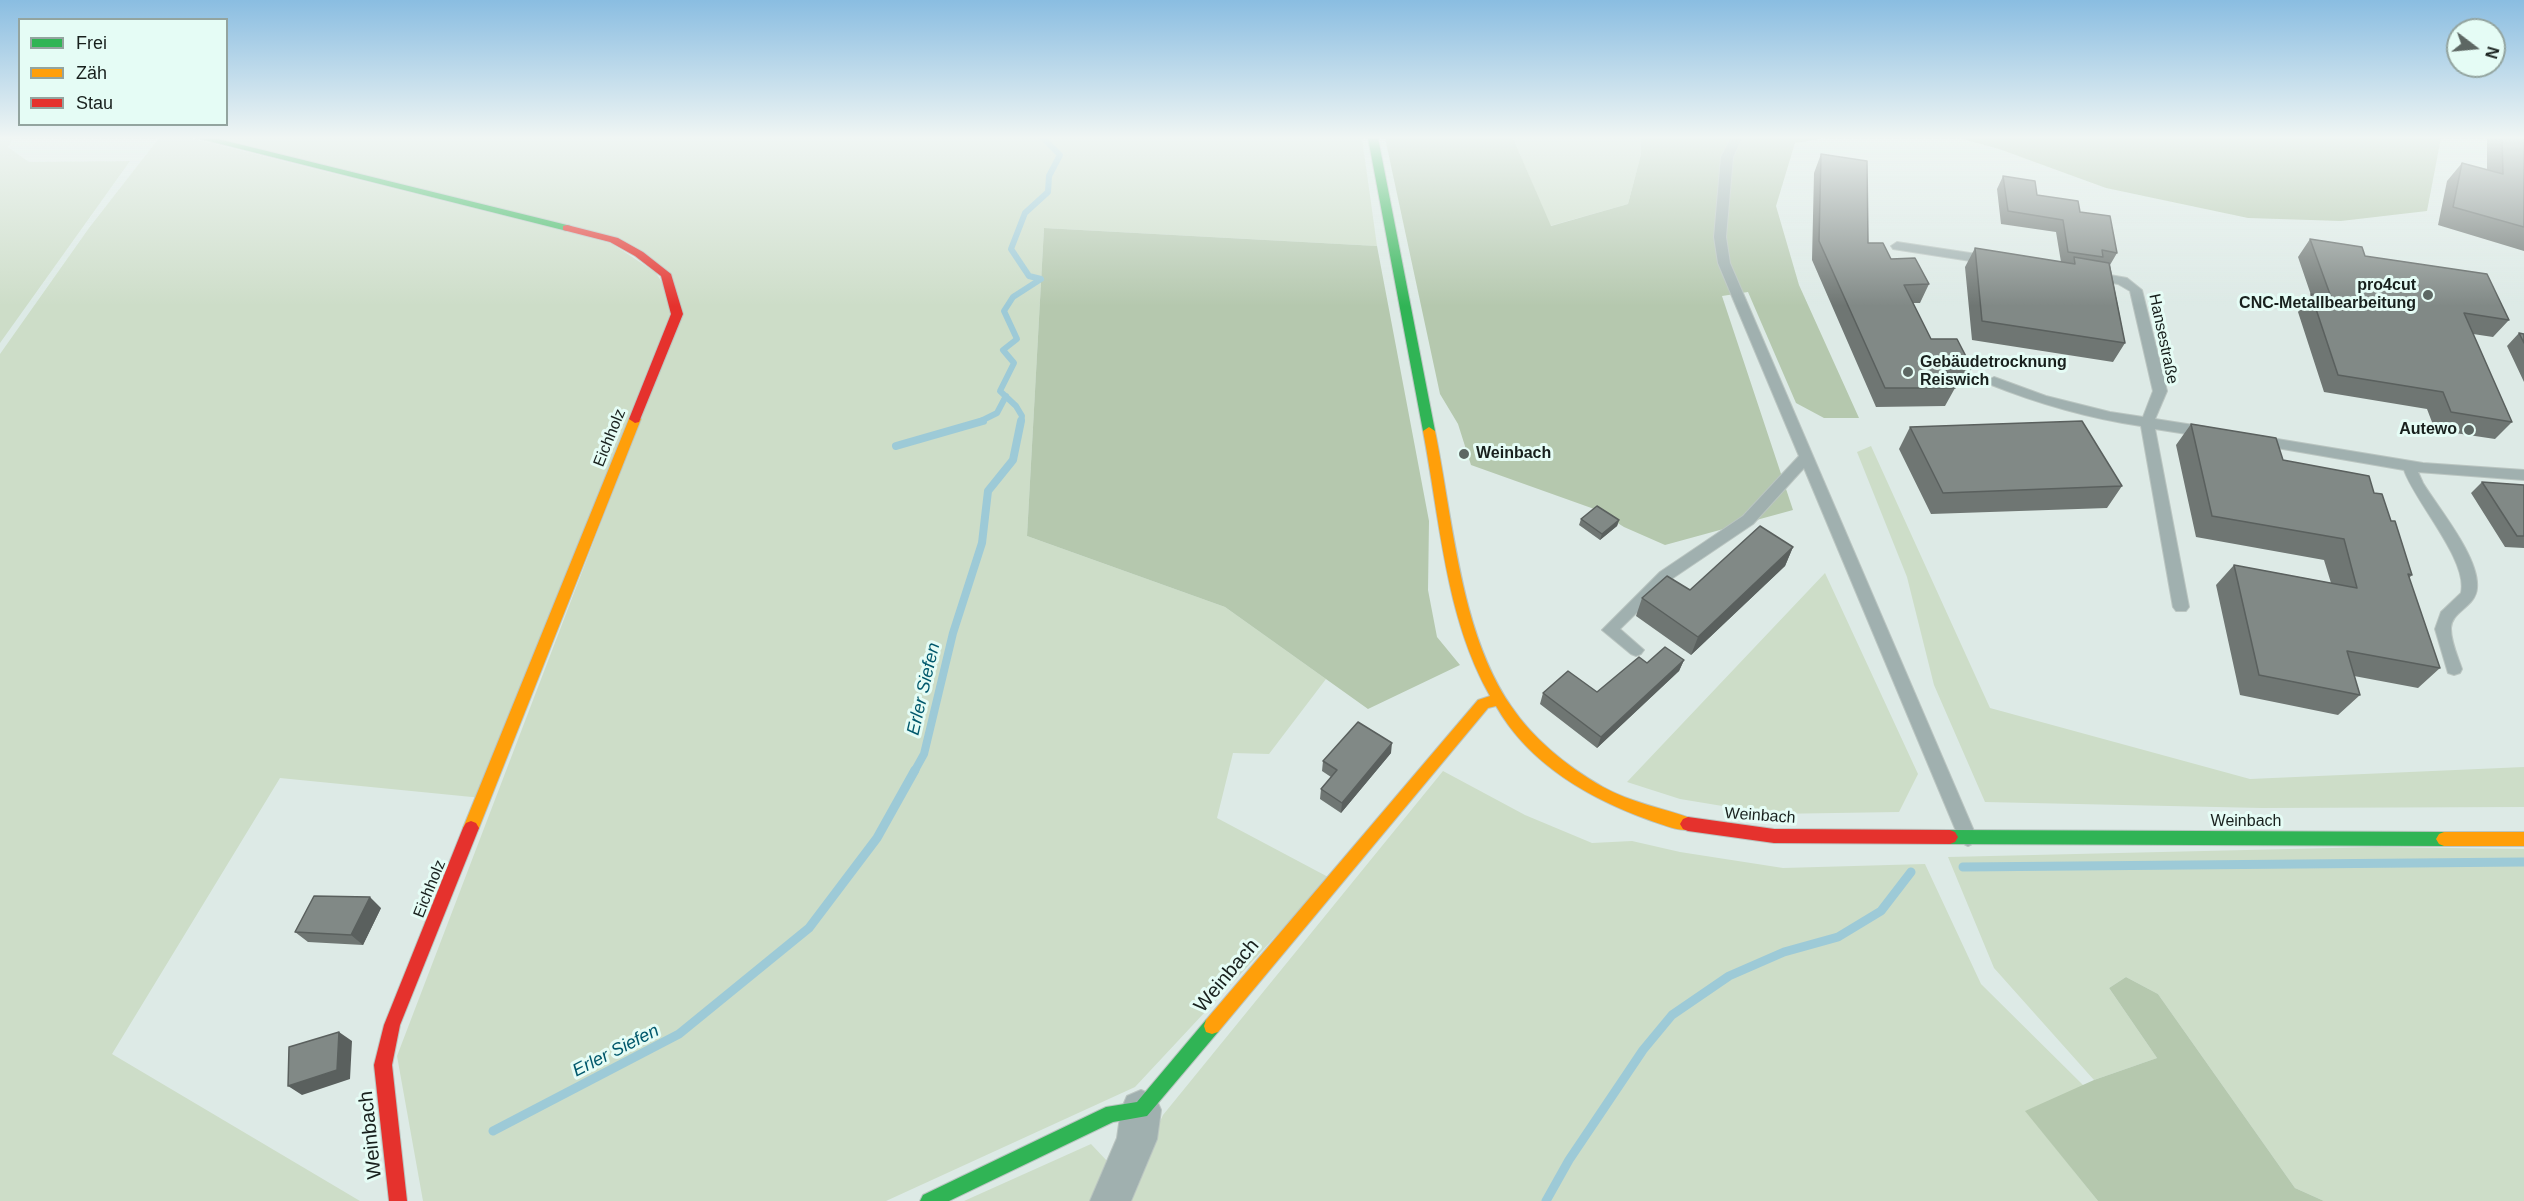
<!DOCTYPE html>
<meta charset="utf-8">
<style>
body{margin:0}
#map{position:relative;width:2524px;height:1201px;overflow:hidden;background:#ddeae6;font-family:Helvetica,sans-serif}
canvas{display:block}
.legend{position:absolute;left:18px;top:18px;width:210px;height:108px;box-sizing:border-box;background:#e5fcf5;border:2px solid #93a49f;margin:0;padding:8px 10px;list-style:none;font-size:18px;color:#18201d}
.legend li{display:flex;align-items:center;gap:12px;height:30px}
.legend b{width:30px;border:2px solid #93a49f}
.north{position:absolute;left:2446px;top:18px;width:60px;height:60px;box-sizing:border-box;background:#e5fcf5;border:2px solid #93a49f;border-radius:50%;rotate:106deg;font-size:16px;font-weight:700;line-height:24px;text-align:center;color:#18201d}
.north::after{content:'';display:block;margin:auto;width:21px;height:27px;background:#5d6763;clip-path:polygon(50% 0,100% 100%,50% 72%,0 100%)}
</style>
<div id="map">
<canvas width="2524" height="1201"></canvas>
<ul class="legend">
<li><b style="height:8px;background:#30b455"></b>Frei</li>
<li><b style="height:8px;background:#ff9f0a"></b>Zäh</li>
<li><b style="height:8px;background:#e5322d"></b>Stau</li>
</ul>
<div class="north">N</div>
</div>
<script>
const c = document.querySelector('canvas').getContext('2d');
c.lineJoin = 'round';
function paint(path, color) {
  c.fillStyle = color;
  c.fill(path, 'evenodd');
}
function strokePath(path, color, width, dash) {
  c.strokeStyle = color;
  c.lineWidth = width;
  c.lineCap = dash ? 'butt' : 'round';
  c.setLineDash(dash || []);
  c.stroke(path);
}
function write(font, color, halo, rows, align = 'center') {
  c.font = font + ' Helvetica,sans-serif';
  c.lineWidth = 6;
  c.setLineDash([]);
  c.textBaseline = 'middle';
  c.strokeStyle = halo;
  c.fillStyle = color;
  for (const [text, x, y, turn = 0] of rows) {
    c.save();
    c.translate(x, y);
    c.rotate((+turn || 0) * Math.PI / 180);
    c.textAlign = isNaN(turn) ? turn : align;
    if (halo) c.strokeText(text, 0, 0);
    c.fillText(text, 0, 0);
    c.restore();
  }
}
const green = new Path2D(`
 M 0,138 L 14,138 L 8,147 L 29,162 L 130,161 L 0,343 Z
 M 159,138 L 191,138 L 611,243 L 661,276 L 672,315 L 482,798 L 280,778 L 112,1054 L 360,1201 L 0,1201 L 0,354 L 89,228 Z
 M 215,138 L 1362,138 L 1377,246 L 1044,228 L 1027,536 L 1225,607 L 1326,679 L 1269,754 L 1233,753 L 1217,818 L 1330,878 L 1135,1087 L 886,1201 L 423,1201 L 397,1056 L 681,313 L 643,252 Z
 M 1513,138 L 1641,138 L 1641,154 L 1628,204 L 1550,226 Z
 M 1871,446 L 1990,708 L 2250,779 L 2524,767 L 2524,807 L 2262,808 L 1985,802 L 1934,685 L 1907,577 L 1857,452 Z
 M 1825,573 L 1918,774 L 1899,812 L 1771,814 L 1680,799 L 1627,782 Z
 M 1443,771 L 1525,815 L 1592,843 L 1632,841 L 1680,852 L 1783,868 L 1925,864 L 1981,984 L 2084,1086 L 2026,1111 L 2098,1201 L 1123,1201 L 1163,1115 Z
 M 2375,847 L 2524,849 L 2524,1201 L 2324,1201 L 2295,1188 L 2158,994 L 2126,977 L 2109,988 L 2157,1058 L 2094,1080 L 1994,968 L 1948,857 Z
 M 1091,1144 L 1108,1162 L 1093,1201 L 964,1201 Z`);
const forest = new Path2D(`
 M 1385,138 L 1513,138 L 1551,226 L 1628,204 L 1641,154 L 1641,138 L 1825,138 L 1795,143 L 1776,206 L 1799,285 L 1859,418 L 1824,418 L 1796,403 L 1748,292 L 1722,296 L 1793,510 L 1665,545 L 1624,527 L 1597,510 L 1471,465 L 1458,424 L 1440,394 Z
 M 1959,138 L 2441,138 L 2427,211 L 2341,221 L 2248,218 L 2106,188 L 1999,149 Z
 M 1044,228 L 1377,246 L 1429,521 L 1428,590 L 1437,637 L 1460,665 L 1368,709 L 1225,607 L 1027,536 Z
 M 2126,977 L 2158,994 L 2295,1188 L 2324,1201 L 2098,1201 L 2025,1111 L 2094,1080 L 2157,1058 L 2109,988 Z`);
const streamFar2 = new Path2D(`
 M 979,422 L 997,413 L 1006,396
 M 1021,422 L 1022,416 L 1016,406 L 1000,391 L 1014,363 L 1003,350 L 1017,339 L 1004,311 L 1013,297 L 1041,279 L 1029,276 L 1011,249 L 1025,213 L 1048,192 L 1049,176 L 1060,155 L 1043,138`);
const streamFar1 = new Path2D(`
 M 896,446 L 983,421
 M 914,772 L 924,754 L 953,633 L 982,543 L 988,491 L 1013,460 L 1021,421`);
const stream = new Path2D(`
 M 1963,867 L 2524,862
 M 493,1131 L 679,1034 L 809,928 L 877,838 L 915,770
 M 1546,1201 L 1569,1160 L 1643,1050 L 1672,1015 L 1729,976 L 1784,952 L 1838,937 L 1881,911 L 1911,872`);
const lane = new Path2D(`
 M 1731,138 L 1742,138 L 1733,157 L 1726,237 L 1730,263 L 1977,838 L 1974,843 L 1968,846 L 1962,843 L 1959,838 L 1804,468 L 1753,524 L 1670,580 L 1620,629 L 1644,650 L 1641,654 L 1636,656 L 1631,654 L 1602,630 L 1660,572 L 1743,516 L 1799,456 L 1718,263 L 1714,237 L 1721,157 Z
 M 1897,242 L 1990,256 L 1996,260 L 1990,264 L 1893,249 L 1891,246 Z
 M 2093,272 L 2127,278 L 2142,290 L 2167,391 L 2155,419 L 2206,427 L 2213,432 L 2206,437 L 2155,429 L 2189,607 L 2186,611 L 2176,611 L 2173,607 L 2141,426 C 2088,418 2039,404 1989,384 L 1987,381 L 1994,377 L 2046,396 L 2110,412 L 2143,417 L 2153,391 L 2130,291 L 2118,284 L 2089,279 L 2087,276 Z
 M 2259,436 L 2423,463 L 2524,470 L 2524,480 L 2418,472 L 2423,483 C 2439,509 2480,558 2477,588 C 2476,607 2450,612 2451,629 C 2451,642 2458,657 2462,669 L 2460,673 L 2454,675 L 2448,673 L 2435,629 L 2441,612 L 2461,593 C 2469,561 2415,502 2404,470 L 2254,444 L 2252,441 Z`);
const street = new Path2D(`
 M 1141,1090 L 1155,1096 L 1161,1110 L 1157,1139 L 1131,1201 L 1090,1201 L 1117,1138 L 1121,1110 L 1127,1096 Z`);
const fast = new Path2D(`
 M 197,138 L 214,138 L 571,226 L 572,228 L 567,231 Z
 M 1368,138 L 1378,138 L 1435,431 L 1429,435 L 1423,431 Z
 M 1950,830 L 2444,832 L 2449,834 L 2452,839 L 2449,844 L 2444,846 L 1950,844 L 1945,842 L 1942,837 L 1945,832 Z
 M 1212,1018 L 1218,1020 L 1220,1026 L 1218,1032 L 1147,1116 L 1113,1122 L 949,1201 L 920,1201 L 923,1195 L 1106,1107 L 1137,1102 L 1206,1020 Z`);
const slow = new Path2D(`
 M 635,415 L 641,419 L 479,828 L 476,833 L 471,835 L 466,833 L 463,828 L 629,419 Z
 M 1429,427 L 1435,431 C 1453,519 1460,632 1511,706 C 1534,740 1568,767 1603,787 C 1632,803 1663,808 1693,819 L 1696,824 L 1693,829 C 1681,833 1661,824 1649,820 C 1588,798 1529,764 1496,706 L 1488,708 L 1218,1032 L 1212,1034 L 1206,1032 L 1204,1026 L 1206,1020 L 1478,700 L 1490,696 C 1445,617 1440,519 1423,431 Z
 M 2444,832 L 2524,832 L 2524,846 L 2444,846 L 2439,844 L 2436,839 L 2439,834 Z`);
const jam = new Path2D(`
 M 567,225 L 618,238 L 643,252 L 671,274 L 683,314 L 639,422 L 635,423 L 629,419 L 671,314 L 661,276 L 635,256 L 610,242 L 563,230 L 563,226 Z
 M 1688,817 L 1774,829 L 1950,830 L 1955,832 L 1958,837 L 1955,842 L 1950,844 L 1774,843 L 1688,831 L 1683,829 L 1680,824 L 1683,819 Z
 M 471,821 L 476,823 L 479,828 L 400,1025 L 392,1065 L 407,1201 L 389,1201 L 374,1065 L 384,1025 L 463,828 L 466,823 Z`);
const wall = new Path2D(`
 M 2487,138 L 2524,138 L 2524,251 L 2438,225 L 2447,181 L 2462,163 L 2487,170 Z
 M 1821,154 L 1868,243 L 1929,284 L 1920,303 L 1913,303 L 1931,339 L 1972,368 L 1962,387 L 1954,387 L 1955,388 L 1945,406 L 1876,407 L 1812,260 L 1814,173 Z
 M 2003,176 L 2037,195 L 2080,212 L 2117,253 L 2110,265 L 2125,343 L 2113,362 L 1972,340 L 1965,267 L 1975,248 L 2061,262 L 2056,232 L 2001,224 L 1997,189 Z
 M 2310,239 L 2365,256 L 2509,320 L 2493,337 L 2473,334 L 2512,422 L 2495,439 L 2435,430 L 2427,409 L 2324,392 L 2298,312 L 2311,295 L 2298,257 Z
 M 2519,333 L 2524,334 L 2524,382 L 2507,346 Z
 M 2191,424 L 2283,460 L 2374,493 L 2391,521 L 2412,575 L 2409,578 L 2440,668 L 2418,688 L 2354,676 L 2360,695 L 2338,715 L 2240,695 L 2216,585 L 2234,565 L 2331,583 L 2324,560 L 2196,537 L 2176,445 Z
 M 1910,427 L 2122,486 L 2107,508 L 1931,514 L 1899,449 Z
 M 2482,482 L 2524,485 L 2524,548 L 2505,547 L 2471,493 Z
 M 1581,519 L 1619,520 L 1617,526 L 1600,540 L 1579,525 Z
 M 1793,547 L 1785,566 L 1691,655 L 1636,616 L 1642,598 L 1690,590 Z
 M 1684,660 L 1679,671 L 1597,748 L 1540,704 L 1543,693 L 1597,692 L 1647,663 Z
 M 1391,753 L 1341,813 L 1320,799 L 1321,789 L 1331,777 L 1322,771 L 1323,761 Z
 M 381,908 L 363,945 L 308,942 L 295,932 Z`);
const shadedWall = new Path2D(`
 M 1619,520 L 1617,526 L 1600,540 L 1602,534 Z
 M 1793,547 L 1785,566 L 1691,655 L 1698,637 Z
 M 1684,660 L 1679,671 L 1597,748 L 1601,737 Z
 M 1392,743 L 1391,753 L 1341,813 L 1342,803 Z
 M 370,897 L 381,908 L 363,945 L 351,935 Z
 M 339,1032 L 352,1041 L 350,1079 L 302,1095 L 288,1086 Z`);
const building = new Path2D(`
 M 2502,138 L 2524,138 L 2524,227 L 2453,207 L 2462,163 L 2503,174 Z
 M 1821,154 L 1867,161 L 1868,243 L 1883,243 L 1891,259 L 1915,258 L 1929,284 L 1904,285 L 1931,339 L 1957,339 L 1972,368 L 1945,368 L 1955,388 L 1885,388 L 1819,241 Z
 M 2003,176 L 2035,181 L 2037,195 L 2078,201 L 2080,212 L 2110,216 L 2117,253 L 2102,250 L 2103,257 L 2068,252 L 2063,220 L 2008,211 Z
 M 2310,239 L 2362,247 L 2365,256 L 2487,274 L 2509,320 L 2464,313 L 2512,422 L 2451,412 L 2443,392 L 2338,375 L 2311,294 L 2331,297 Z
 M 1975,248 L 2075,264 L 2074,257 L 2109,263 L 2125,343 L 1982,321 Z
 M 2519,333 L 2524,334 L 2524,343 Z
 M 2082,421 L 2122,486 L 1943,493 L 1910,427 Z
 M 2191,424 L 2276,438 L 2283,460 L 2369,476 L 2374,493 L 2382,494 L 2391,521 L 2395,521 L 2412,575 L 2408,574 L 2440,668 L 2347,651 L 2360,695 L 2259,675 L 2234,565 L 2357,588 L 2344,539 L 2212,516 Z
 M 2482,482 L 2524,485 L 2524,536 L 2517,536 Z
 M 1597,506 L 1619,520 L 1602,534 L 1581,519 Z
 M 1760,526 L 1793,547 L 1698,637 L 1642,598 L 1667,576 L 1690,590 Z
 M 1665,647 L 1684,660 L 1601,737 L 1543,693 L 1568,671 L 1597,692 L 1639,657 L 1647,663 Z
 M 1358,722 L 1392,743 L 1342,803 L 1321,789 L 1337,770 L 1323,761 Z
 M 314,896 L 370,897 L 351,935 L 295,932 Z
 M 339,1032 L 337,1070 L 288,1086 L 289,1047 Z`);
const markers = [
 [2428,295,6,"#5d6763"],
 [1908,372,6,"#5d6763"],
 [2469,430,6,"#5d6763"],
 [1464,454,6,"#5d6763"]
];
const poiNames = [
 ["pro4cut",2416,286],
 ["CNC-Metallbearbeitung",2416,304],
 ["Gebäudetrocknung",1920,363,"left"],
 ["Reiswich",1920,381,"left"],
 ["Autewo",2457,430],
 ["Weinbach",1476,454,"left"]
];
const streetNames = [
 ["Hansestraße",2163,339,78],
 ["Eichholz",610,438,-68],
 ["Weinbach",1760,816,4],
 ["Weinbach",2246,822],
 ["Eichholz",430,889,-68]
];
const waterNames = [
 ["Erler Siefen",924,689,-77],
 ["Erler Siefen",616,1051,-27]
];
const nearStreetnames = [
 ["Weinbach",1227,976,-50],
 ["Weinbach",371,1135,-96]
];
paint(green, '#cdddc8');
paint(forest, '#b5c8ae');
strokePath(streamFar2, '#9dcad7', 6);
strokePath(streamFar1, '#9dcad7', 8);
strokePath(stream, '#9dcad7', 9);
strokePath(lane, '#bac5c1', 2);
strokePath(street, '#bac5c1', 2);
strokePath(fast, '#bac5c1', 2);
strokePath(slow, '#bac5c1', 2);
strokePath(jam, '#bac5c1', 2);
paint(lane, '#a0b0af');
paint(street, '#a0b0af');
paint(fast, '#30b455');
paint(slow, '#ff9f0a');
paint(jam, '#e5322d');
paint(wall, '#6f7673');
paint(shadedWall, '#5a605e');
paint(building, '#818986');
strokePath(building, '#5a605e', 1.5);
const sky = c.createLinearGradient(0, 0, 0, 306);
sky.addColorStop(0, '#8abde1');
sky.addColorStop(0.45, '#f0f6f4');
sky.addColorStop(1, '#f0f6f400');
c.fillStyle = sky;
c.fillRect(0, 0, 2524, 306);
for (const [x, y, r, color] of markers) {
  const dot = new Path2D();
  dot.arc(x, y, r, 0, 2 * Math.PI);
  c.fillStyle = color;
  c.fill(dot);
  strokePath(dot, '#e5fcf5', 2);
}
write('bold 16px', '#18201d', '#e5fcf5', poiNames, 'right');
write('16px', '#18201d', '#e5fcf5', streetNames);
write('italic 18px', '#00586c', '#e5fcf5', waterNames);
write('20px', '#18201d', '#e5fcf5', nearStreetnames);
</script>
